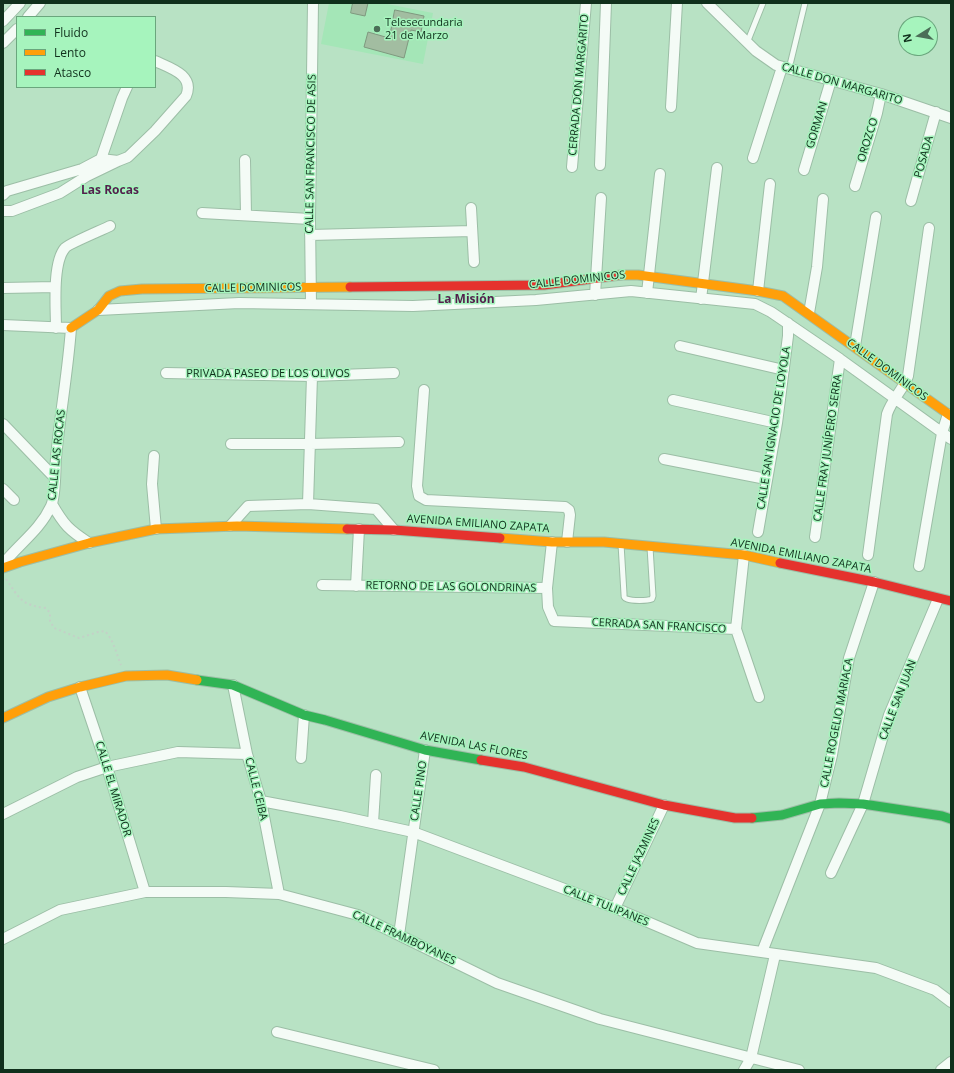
<!DOCTYPE html>
<meta charset="utf-8">
<style>
body{margin:0}
#map{position:relative;width:954px;height:1073px;overflow:hidden;background:#b8e2c4;font-family:"Open Sans",sans-serif}
canvas{display:block}
.frame{position:absolute;inset:0;border:4px solid #10301c;pointer-events:none}
.legend{position:absolute;left:16px;top:16px;width:140px;height:72px;box-sizing:border-box;background:#a6f4bd;border:1px solid #6aa67d;margin:0;padding:5px 7px;list-style:none;font-size:12px;color:#10301c}
.legend li{display:flex;align-items:center;gap:8px;height:20px}
.legend b{width:20px;border:1px solid #6aa67d}
.north{position:absolute;left:898px;top:16px;width:40px;height:40px;box-sizing:border-box;background:#a6f4bd;border:1px solid #6aa67d;border-radius:50%;rotate:259deg;font-size:11px;font-weight:700;line-height:16px;text-align:center;color:#10301c}
.north::after{content:'';display:block;margin:auto;width:14px;height:18px;background:#4b6e57;clip-path:polygon(50% 0,100% 100%,50% 72%,0 100%)}
</style>
<div id="map">
<canvas width="954" height="1073"></canvas>
<div class="frame"></div>
<ul class="legend">
<li><b style="height:5px;background:#30b455"></b>Fluido</li>
<li><b style="height:5px;background:#ff9f0a"></b>Lento</li>
<li><b style="height:5px;background:#e5322d"></b>Atasco</li>
</ul>
<div class="north">N</div>
</div>
<script>
const c = document.querySelector('canvas').getContext('2d');
c.lineJoin = 'round';
function paint(path, color) {
  c.fillStyle = color;
  c.fill(path, 'evenodd');
}
function strokePath(path, color, width, dash) {
  c.strokeStyle = color;
  c.lineWidth = width;
  c.lineCap = dash ? 'butt' : 'round';
  c.setLineDash(dash || []);
  c.stroke(path);
}
function write(font, color, halo, rows, align = 'center') {
  c.font = font + ' "Open Sans",sans-serif';
  c.lineWidth = 3;
  c.setLineDash([]);
  c.textBaseline = 'middle';
  c.strokeStyle = halo;
  c.fillStyle = color;
  for (const [text, x, y, turn = 0] of rows) {
    c.save();
    c.translate(x, y);
    c.rotate((+turn || 0) * Math.PI / 180);
    c.textAlign = isNaN(turn) ? turn : align;
    if (halo) c.strokeText(text, 0, 0);
    c.fillText(text, 0, 0);
    c.restore();
  }
}
const built = new Path2D(`
 M 329,3 L 382,3 L 433,13 L 423,64 L 321,44 Z`);
const building = new Path2D(`
 M 353,3 L 368,3 L 365,16 L 351,13 Z
 M 395,10 L 424,16 L 421,32 L 411,30 L 404,58 L 364,47 L 368,32 L 389,38 Z`);
const path = new Path2D(`
 M 6,579 C 20,599 21,605 46,608 L 50,613 L 50,621 L 54,628 L 79,638 L 98,632 L 105,631 C 114,641 116,653 121,665`);
const lane = new Path2D(`
 M 747,43 L 763,3
 M 789,69 L 805,3
 M 621,544 L 624,594 C 624,597 624,598 627,599 C 632,601 647,601 652,599 L 653,596 L 650,547`);
const street = new Path2D(`
 M 707,3 L 756,51 L 776,65 L 881,94 L 951,118
 M 28,17 L 40,3
 M 3,21 L 20,3
 M 3,43 L 17,29
 M 671,107 L 677,3
 M 753,158 L 782,67
 M 101,159 L 122,98 L 127,87
 M 245,160 L 246,215
 M 600,165 L 606,3
 M 572,167 L 586,3
 M 804,170 L 831,80
 M 855,186 L 877,113 L 881,94
 M 3,195 L 7,191 L 82,169 L 101,159 L 118,161 L 128,157 L 155,131 L 186,96 C 195,75 170,68 155,61
 M 911,201 L 936,112
 M 471,208 L 474,262
 M 3,211 L 12,211 L 60,193 L 87,176 L 118,161
 M 202,213 L 310,219
 M 310,235 L 472,231
 M 3,288 L 55,287
 M 758,291 L 770,184
 M 647,293 L 660,174
 M 595,295 L 601,198
 M 701,299 L 717,168
 M 311,304 L 310,219 L 313,3
 M 98,310 L 239,303 L 413,306 L 536,300 L 631,291 L 755,304 L 771,312 L 840,359 L 951,439
 M 809,313 L 817,267 L 823,199
 M 3,325 L 71,328 C 68,371 60,414 56,458 C 55,470 56,496 51,506 C 40,530 19,544 3,564
 M 56,328 C 56,309 52,263 65,248 C 68,244 102,230 110,226
 M 680,346 L 784,370
 M 855,346 L 876,217
 M 166,373 L 312,376 L 394,373
 M 424,390 L 417,486 L 419,496 L 426,500 L 565,507 L 569,510 L 570,515 L 567,542
 M 673,400 L 777,423
 M 3,424 L 55,478
 M 231,444 L 310,444 L 399,442
 M 154,456 L 152,484 L 156,529
 M 664,459 L 766,479
 M 3,489 L 14,500
 M 52,504 C 64,525 69,530 89,543
 M 308,504 L 312,376
 M 230,526 L 248,506 L 308,504 L 376,509 L 394,530
 M 758,532 L 777,423 L 788,336 L 788,323
 M 815,537 L 840,359
 M 552,542 L 547,588 L 548,607 L 554,621 L 736,629
 M 744,555 L 736,629 L 759,697
 M 868,555 L 887,414 C 892,399 903,390 908,376 L 929,228
 M 919,566 L 942,433 L 948,414
 M 322,585 L 547,588
 M 356,586 L 359,529
 M 233,685 L 247,754 L 261,801 L 279,894
 M 80,687 L 107,767 L 145,892
 M 301,758 L 304,715
 M 261,801 L 340,816 L 413,832 L 615,908 L 697,943 L 876,968 L 935,990 L 951,1002
 M 3,814 L 77,777 L 107,767 L 178,752 L 247,754
 M 373,823 L 376,775
 M 831,873 L 863,804 L 889,715 L 938,599
 M 615,908 L 664,805
 M 399,935 L 425,750
 M 3,939 L 60,910 L 145,892 L 226,892 L 279,894 L 358,915 L 497,983 L 600,1019 L 799,1070
 M 762,952 L 820,804 L 832,755 L 849,658 L 874,582
 M 277,1032 L 434,1070
 M 744,1070 L 751,1058 L 775,955
 M 941,1070 L 951,1062`);
const fast = new Path2D(`
 M 197,680 L 233,685 L 304,715 L 325,720 L 425,750 L 481,760
 M 752,818 L 782,815 L 820,804 L 839,803 L 863,804 L 942,816 L 951,819`);
const slow = new Path2D(`
 M 621,275 L 638,275 L 758,291 L 783,296 L 951,416
 M 71,328 L 98,310 L 109,296 L 120,291 L 142,289 L 350,287
 M 500,538 L 552,542 L 604,542 L 744,555 L 780,563
 M 3,568 L 20,562 L 89,543 L 156,529 L 237,526 L 347,529
 M 3,718 L 48,697 L 80,687 L 126,676 L 167,675 L 197,680`);
const jam = new Path2D(`
 M 350,287 L 544,285 L 621,275
 M 347,529 L 394,530 L 500,538
 M 780,563 L 874,582 L 951,601
 M 481,760 L 524,767 L 664,805 L 735,818 L 752,818`);
const markers = [
 [377,29,4,"#4b6e57"]
];
const poiNames = [
 ["Telesecundaria",385,23],
 ["21 de Marzo",385,36]
];
const streetNames = [
 ["CALLE DON MARGARITO",842,84,16],
 ["CERRADA DON MARGARITO",579,85,-85],
 ["GORMAN",817,125,-73],
 ["OROZCO",868,140,-73],
 ["CALLE SAN FRANCISCO DE ASIS",311,154,-89],
 ["POSADA",924,157,-74],
 ["CALLE DOMINICOS",577,280,-6],
 ["CALLE DOMINICOS",253,288,-1],
 ["CALLE DOMINICOS",887,370,36],
 ["PRIVADA PASEO DE LOS OLIVOS",268,374],
 ["CALLE SAN IGNACIO DE LOYOLA",774,428,-81],
 ["CALLE FRAY JUNÍPERO SERRA",828,448,-82],
 ["CALLE LAS ROCAS",57,455,-84],
 ["AVENIDA EMILIANO ZAPATA",478,524,4],
 ["AVENIDA EMILIANO ZAPATA",801,556,11],
 ["RETORNO DE LAS GOLONDRINAS",451,587,1],
 ["CERRADA SAN FRANCISCO",659,626,3],
 ["CALLE SAN JUAN",898,700,-69],
 ["CALLE ROGELIO MARIACA",837,723,-79],
 ["AVENIDA LAS FLORES",474,746,11],
 ["CALLE EL MIRADOR",113,789,73],
 ["CALLE CEIBA",256,789,76],
 ["CALLE PINO",419,791,-82],
 ["CALLE JAZMINES",639,857,-65],
 ["CALLE TULIPANES",606,906,22],
 ["CALLE FRAMBOYANES",404,938,25]
];
const neighbourhoodNames = [
 ["Las Rocas",110,191],
 ["La Misión",466,300]
];
paint(built, '#a4e6b7');
paint(building, '#a2bda1');
strokePath(building, '#7f997f', 1);
strokePath(lane, '#9cbea6', 7);
strokePath(street, '#9cbea6', 12);
strokePath(fast, '#9cbea6', 11);
strokePath(slow, '#9cbea6', 11);
strokePath(jam, '#9cbea6', 11);
strokePath(path, '#c3d1c7', 2, [2, 3]);
strokePath(lane, '#f4fbf6', 5);
strokePath(street, '#f4fbf6', 10);
strokePath(fast, '#30b455', 9);
strokePath(slow, '#ff9f0a', 9);
strokePath(jam, '#e5322d', 9);
for (const [x, y, r, color] of markers) {
  const dot = new Path2D();
  dot.arc(x, y, r, 0, 2 * Math.PI);
  c.fillStyle = color;
  c.fill(dot);
  strokePath(dot, '#a6f4bd', 1.5);
}
write('11px', '#10301c', '#a6f4bd', poiNames, 'left');
write('11px', '#10301c', '#a6f4bd', streetNames);
write('bold 12px', '#531f4d', '#a6f4bd', neighbourhoodNames);
</script>
